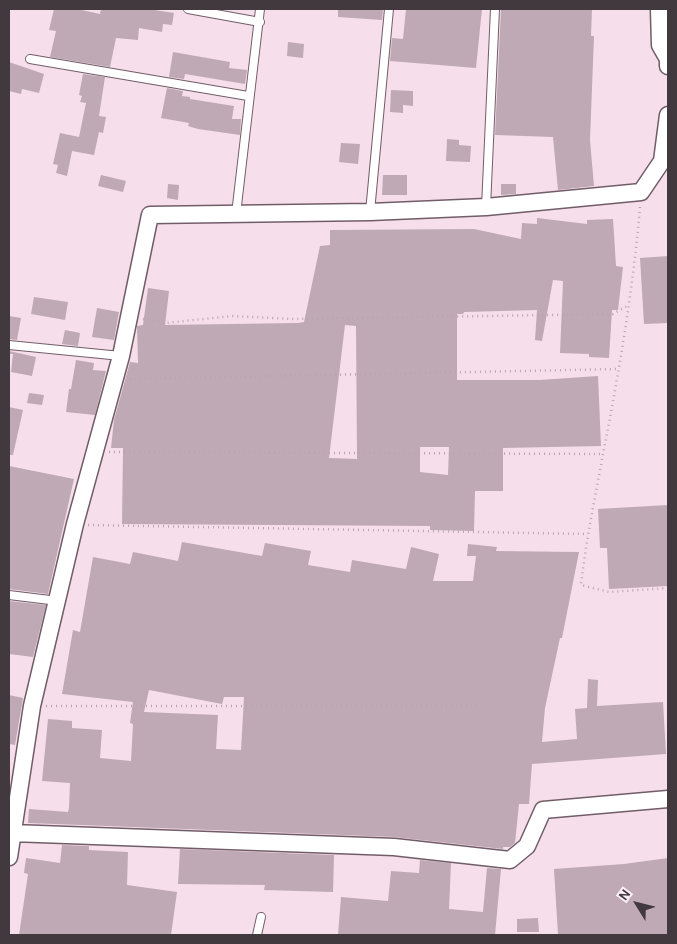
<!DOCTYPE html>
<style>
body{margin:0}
#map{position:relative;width:677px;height:944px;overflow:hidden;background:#f6dfeb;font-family:Karla,sans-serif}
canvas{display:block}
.frame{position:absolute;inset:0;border:10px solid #42393e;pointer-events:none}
.north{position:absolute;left:612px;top:879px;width:50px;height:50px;-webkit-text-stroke:4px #fdeff6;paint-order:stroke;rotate:306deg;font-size:14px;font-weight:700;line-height:20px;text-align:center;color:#42393e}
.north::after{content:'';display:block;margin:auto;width:18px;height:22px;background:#42393e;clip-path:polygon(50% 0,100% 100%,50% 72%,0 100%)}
</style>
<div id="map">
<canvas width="677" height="944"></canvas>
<div class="frame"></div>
<div class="north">N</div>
</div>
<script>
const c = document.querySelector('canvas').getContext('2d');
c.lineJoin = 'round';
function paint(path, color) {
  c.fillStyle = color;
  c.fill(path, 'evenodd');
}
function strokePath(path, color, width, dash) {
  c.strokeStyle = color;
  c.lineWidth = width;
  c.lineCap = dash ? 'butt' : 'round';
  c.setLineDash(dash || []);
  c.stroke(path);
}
const building = new Path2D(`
 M 54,9 L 77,9 L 100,14 L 101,9 L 148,9 L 174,13 L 172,25 L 163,24 L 162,32 L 139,28 L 138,40 L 116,38 L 110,67 L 50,57 L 56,31 L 49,30 Z
 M 338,9 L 383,9 L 382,20 L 338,17 Z
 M 406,9 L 482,9 L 476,68 L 390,61 L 392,38 L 403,39 Z
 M 501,9 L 592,9 L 591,36 L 594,36 L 590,140 L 594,186 L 558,190 L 553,137 L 495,135 Z
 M 288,42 L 304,44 L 303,58 L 287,56 Z
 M 173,52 L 230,62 L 229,68 L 247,70 L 245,84 L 185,74 L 184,79 L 169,77 Z
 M 9,62 L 44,74 L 39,93 L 22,89 L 21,94 L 9,91 Z
 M 83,74 L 105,77 L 99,116 L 106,117 L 103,133 L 99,132 L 94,155 L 72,151 L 67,176 L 56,173 L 58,165 L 53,164 L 60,133 L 79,137 L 86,103 L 80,102 L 82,96 L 79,95 Z
 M 167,88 L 183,91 L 182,96 L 190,97 L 190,99 L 234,106 L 232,119 L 241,119 L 240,135 L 198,129 L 188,126 L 189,123 L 161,118 Z
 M 391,90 L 413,91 L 413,106 L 403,105 L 403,113 L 390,112 Z
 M 447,139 L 459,140 L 459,145 L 471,146 L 470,162 L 446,161 Z
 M 341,143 L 360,144 L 358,164 L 339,162 Z
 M 101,175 L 126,181 L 123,192 L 98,186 Z
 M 383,175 L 407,175 L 407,195 L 382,195 Z
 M 168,184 L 179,185 L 178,200 L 167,198 Z
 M 501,184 L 516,184 L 516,194 L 501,195 Z
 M 537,218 L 587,224 L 587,220 L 613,219 L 616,266 L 623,267 L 618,310 L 612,310 L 609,358 L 589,357 L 589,354 L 560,353 L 563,281 L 553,280 L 542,341 L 535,340 L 537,310 L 464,312 L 463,314 L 457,314 L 457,380 L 540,380 L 598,376 L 601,446 L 503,448 L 503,491 L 475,491 L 474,531 L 430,530 L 430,526 L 122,524 L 123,448 L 111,448 L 114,420 L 130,362 L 138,363 L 137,326 L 143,325 L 148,288 L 169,291 L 165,325 L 298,323 L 304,322 L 320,246 L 330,245 L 330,230 L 474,229 L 521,239 L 522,223 L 537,224 ZM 345,325 L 356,326 L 357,459 L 329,458 ZM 420,447 L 449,447 L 448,475 L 420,472 Z
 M 668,256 L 668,323 L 644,324 L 640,258 Z
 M 34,297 L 68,302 L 65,320 L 31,314 Z
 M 97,308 L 119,312 L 114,340 L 92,337 Z
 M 9,316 L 21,318 L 17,340 L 9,339 Z
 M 65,330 L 80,333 L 78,346 L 62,344 Z
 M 9,351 L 36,357 L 32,376 L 11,372 L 13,354 L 9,354 Z
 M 76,360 L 94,363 L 93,370 L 106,371 L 95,415 L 66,412 L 69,389 L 71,389 Z
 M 29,393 L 44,395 L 42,405 L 27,403 Z
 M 9,407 L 23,410 L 13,455 L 9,455 Z
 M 9,466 L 74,479 L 48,594 L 9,589 Z
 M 668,505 L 668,586 L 609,589 L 607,548 L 600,548 L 598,509 Z
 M 182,542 L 262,556 L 265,543 L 311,551 L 308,565 L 350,572 L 352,560 L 406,569 L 411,547 L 439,554 L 433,581 L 473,581 L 476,556 L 467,556 L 468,544 L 497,547 L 496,551 L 579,552 L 562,638 L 560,638 L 545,708 L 542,742 L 577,739 L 575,709 L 587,708 L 588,679 L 598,680 L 597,706 L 663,702 L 666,754 L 532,764 L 529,804 L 519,804 L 515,843 L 510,847 L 503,847 L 503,849 L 394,837 L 28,823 L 29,809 L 68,812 L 69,808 L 70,783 L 42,781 L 48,719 L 72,721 L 72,728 L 102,730 L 100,758 L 131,761 L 133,724 L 130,723 L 133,702 L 62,694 L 73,630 L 80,632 L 93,557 L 130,564 L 133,552 L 178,561 ZM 149,690 L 222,704 L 224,697 L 244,697 L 241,750 L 216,749 L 218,715 L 144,712 Z
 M 9,601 L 46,605 L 33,657 L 9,654 Z
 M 9,695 L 23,698 L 15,745 L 9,744 Z
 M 62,845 L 89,846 L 89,850 L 128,852 L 127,885 L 177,892 L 171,935 L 19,935 L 28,874 L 24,873 L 26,858 L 60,863 Z
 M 180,849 L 334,855 L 333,892 L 264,890 L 265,885 L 178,884 Z
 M 668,858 L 668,935 L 558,935 L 554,869 L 624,864 Z
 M 420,860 L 451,863 L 449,909 L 483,912 L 487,868 L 501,869 L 495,935 L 338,935 L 341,897 L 388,901 L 391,871 L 419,873 Z
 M 538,918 L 539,932 L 517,932 L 517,919 Z`);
const path = new Path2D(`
 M 640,207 C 633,290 619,373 603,454 C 595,498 586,540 581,585 L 609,592 L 668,588
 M 143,319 L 166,323 L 232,316 L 294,319 L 613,314 L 627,306
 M 130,379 L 618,369
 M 109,452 L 603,454
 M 88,525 L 587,534
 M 46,706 L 480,706`);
const lane = new Path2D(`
 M 188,9 L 260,22
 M 30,59 L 248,96
 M 486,207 L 495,9
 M 370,212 L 389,9
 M 236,214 L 260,9
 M 9,345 L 121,356
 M 9,595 L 58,601
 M 257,935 L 261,917`);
const street = new Path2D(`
 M 659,9 L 660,45 L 668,59 L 668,66
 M 12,833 L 394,847 L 510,860 L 527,846 L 543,810 L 668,799
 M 9,857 L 32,706 L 75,524 L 121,356 L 150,215 L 370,212 L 486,207 L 641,192 L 662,161 L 668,115`);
paint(building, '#bfa9b4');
strokePath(lane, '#715d68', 10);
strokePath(street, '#715d68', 19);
strokePath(path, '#b8a5af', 2.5, [1, 4]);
strokePath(lane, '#fff', 8);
strokePath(street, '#fff', 16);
</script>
